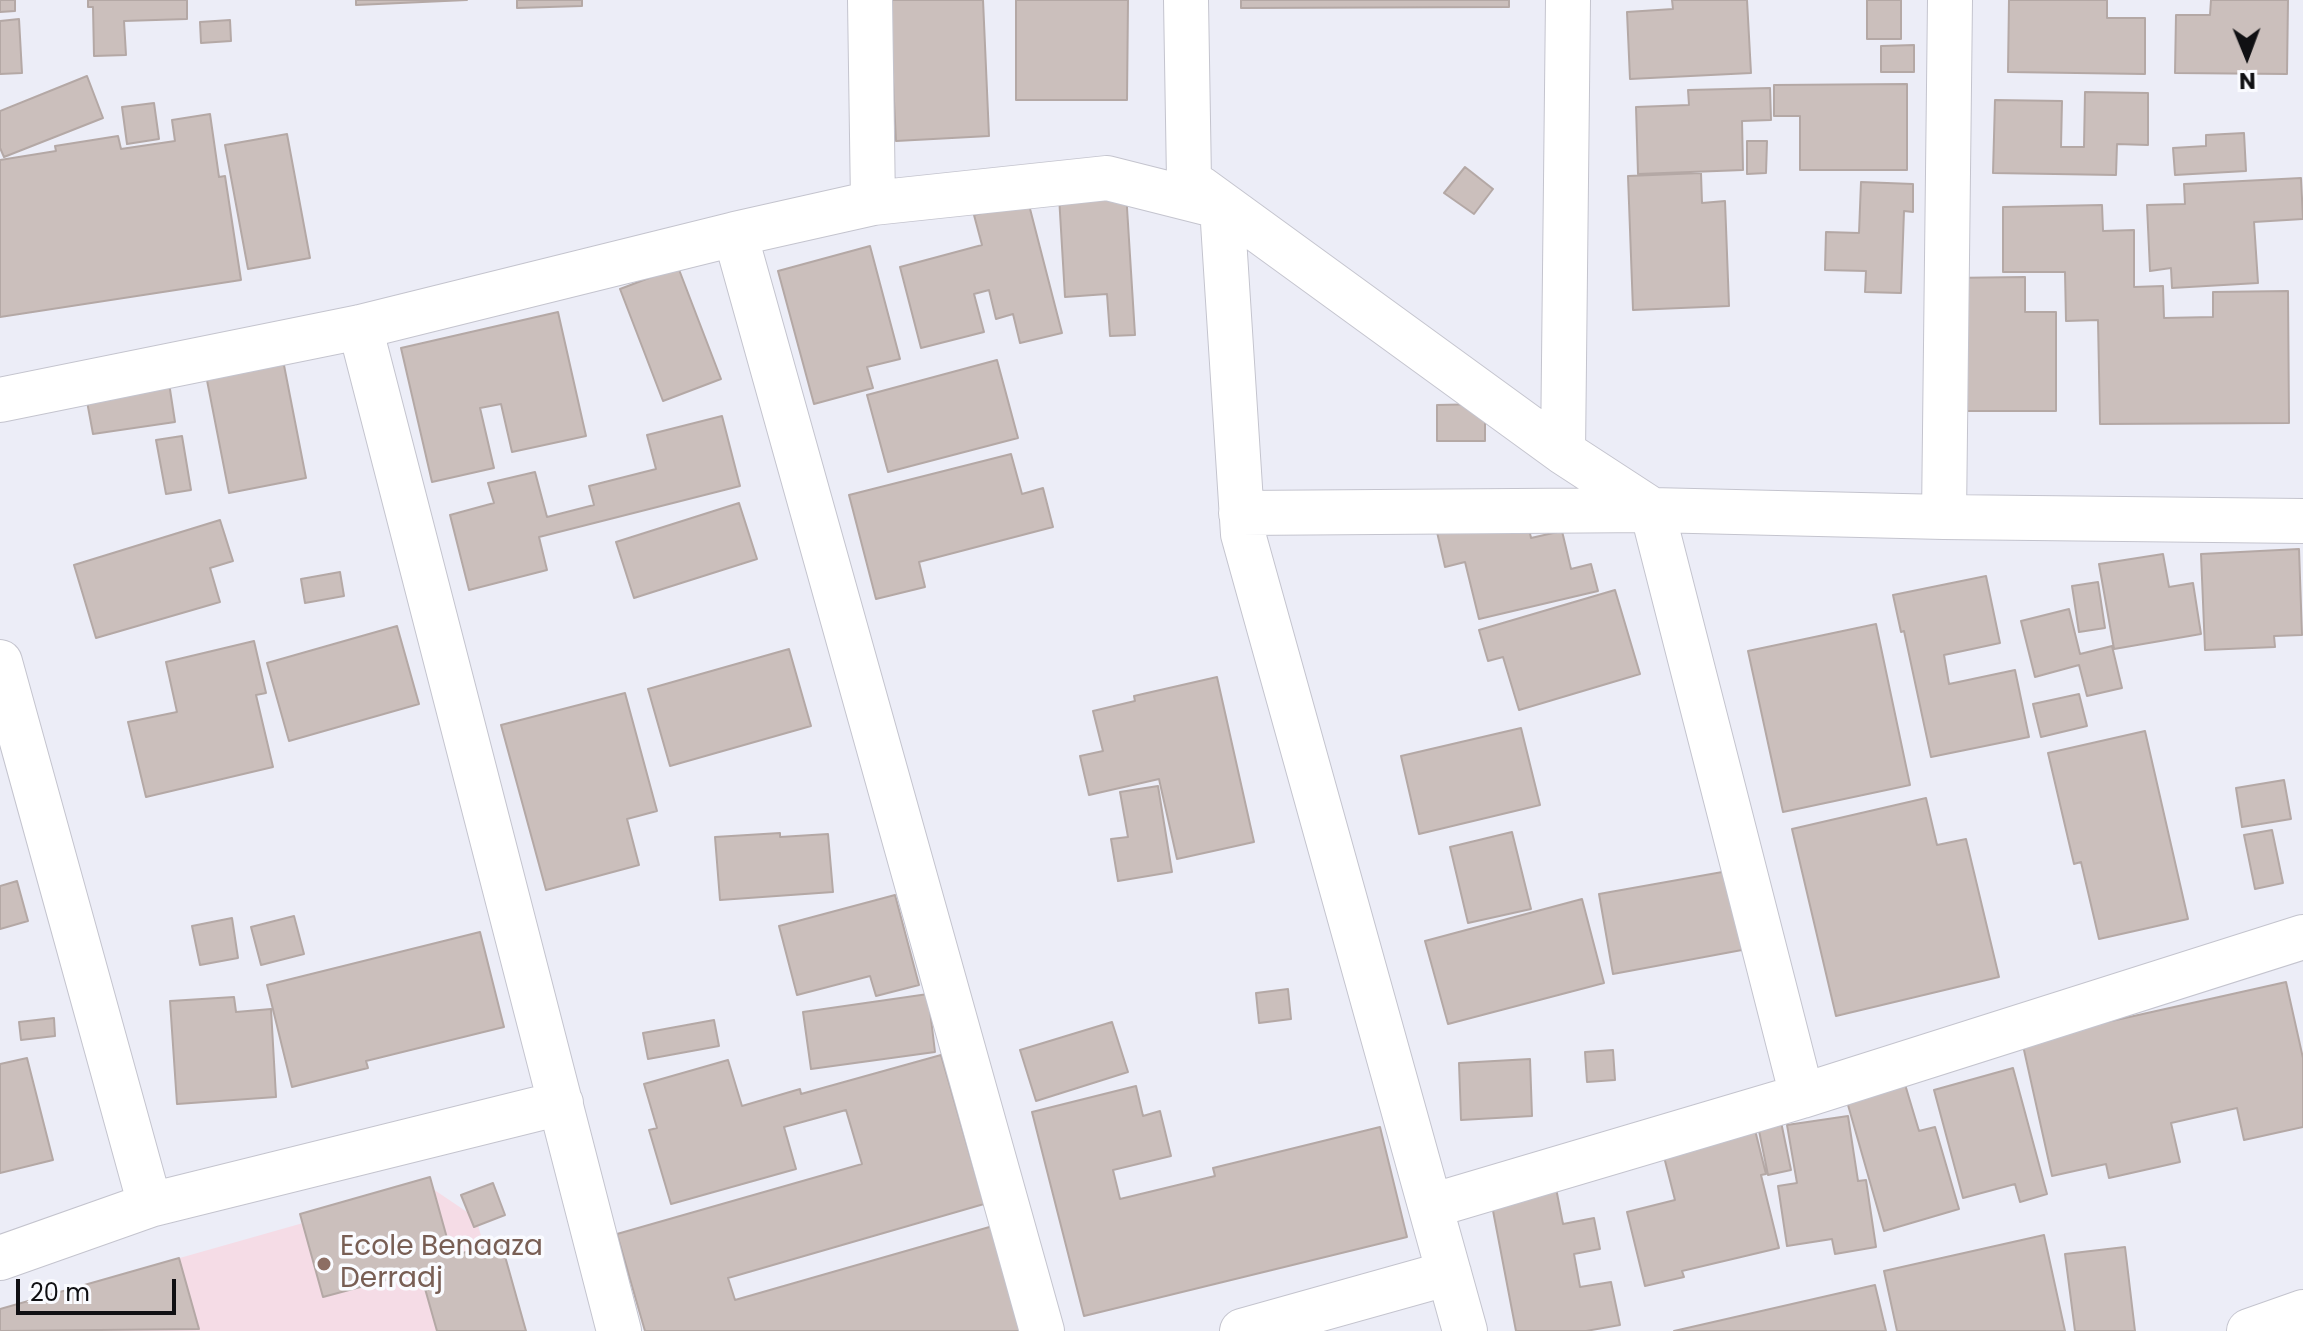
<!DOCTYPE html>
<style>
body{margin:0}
#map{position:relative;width:2303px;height:1331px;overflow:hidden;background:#ecedf7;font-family:Poppins,sans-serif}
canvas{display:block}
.north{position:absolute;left:2207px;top:16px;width:80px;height:80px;-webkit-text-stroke:6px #fafbff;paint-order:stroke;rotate:179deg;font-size:22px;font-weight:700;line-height:32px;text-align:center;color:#101013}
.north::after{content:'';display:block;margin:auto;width:28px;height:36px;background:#101013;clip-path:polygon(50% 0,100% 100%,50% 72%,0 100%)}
.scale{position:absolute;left:16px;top:1279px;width:160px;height:36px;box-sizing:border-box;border:4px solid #101013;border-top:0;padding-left:10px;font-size:24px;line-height:28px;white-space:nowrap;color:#101013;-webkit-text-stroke:6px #fafbff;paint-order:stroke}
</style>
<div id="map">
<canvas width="2303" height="1331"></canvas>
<div class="north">N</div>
<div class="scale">20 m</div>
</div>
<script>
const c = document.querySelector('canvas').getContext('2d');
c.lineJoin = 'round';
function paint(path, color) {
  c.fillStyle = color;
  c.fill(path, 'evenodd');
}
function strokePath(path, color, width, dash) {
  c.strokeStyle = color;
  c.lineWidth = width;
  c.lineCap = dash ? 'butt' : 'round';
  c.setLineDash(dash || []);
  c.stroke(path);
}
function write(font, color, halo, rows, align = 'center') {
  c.font = font + ' Poppins,sans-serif';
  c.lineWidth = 7;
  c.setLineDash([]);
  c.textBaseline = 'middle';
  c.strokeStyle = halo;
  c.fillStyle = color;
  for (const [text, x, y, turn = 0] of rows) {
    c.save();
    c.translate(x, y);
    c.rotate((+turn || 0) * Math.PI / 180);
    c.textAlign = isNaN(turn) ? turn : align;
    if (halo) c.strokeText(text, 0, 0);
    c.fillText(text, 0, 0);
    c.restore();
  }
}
const education = new Path2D(`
 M 430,1187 L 476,1218 L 508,1331 L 0,1331 L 0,1309 Z`);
const building = new Path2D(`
 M 0,0 L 15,0 L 15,11 L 0,12 Z
 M 88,0 L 187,0 L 187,19 L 124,21 L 126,55 L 94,56 L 93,7 L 88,7 Z
 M 356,0 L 467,0 L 356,5 Z
 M 517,0 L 582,0 L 582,6 L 517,8 Z
 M 889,0 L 983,0 L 989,136 L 896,141 Z
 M 1016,0 L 1128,0 L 1127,100 L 1016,100 Z
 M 1241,0 L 1509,0 L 1509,7 L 1241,8 Z
 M 1672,0 L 1747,0 L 1751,73 L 1630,79 L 1627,12 L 1673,9 Z
 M 1867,0 L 1901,0 L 1901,39 L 1867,39 Z
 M 2009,0 L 2107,0 L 2107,18 L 2145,18 L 2145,74 L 2008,72 Z
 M 2211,0 L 2288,0 L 2287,74 L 2175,73 L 2176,15 L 2210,15 Z
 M 19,19 L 22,73 L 0,74 L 0,21 Z
 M 230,20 L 231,41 L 201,43 L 200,22 Z
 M 1914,45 L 1914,72 L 1881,72 L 1881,46 Z
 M 87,76 L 103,118 L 4,157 L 0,148 L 0,111 Z
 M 1907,84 L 1907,170 L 1800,170 L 1800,116 L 1774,116 L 1774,85 Z
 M 1770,88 L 1771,120 L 1742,121 L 1743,170 L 1638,174 L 1636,107 L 1689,105 L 1688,90 Z
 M 2085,92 L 2148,93 L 2148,145 L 2117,144 L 2116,175 L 1993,173 L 1995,100 L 2062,101 L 2061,147 L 2084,147 Z
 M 154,103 L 159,139 L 127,144 L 122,107 Z
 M 210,114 L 219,177 L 225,176 L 241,280 L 0,317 L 0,160 L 56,151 L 55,146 L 118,136 L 121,149 L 175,141 L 172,120 Z
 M 2244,133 L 2246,171 L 2175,175 L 2173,148 L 2206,146 L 2206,135 Z
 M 287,134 L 310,258 L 248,269 L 225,145 Z
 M 1747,141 L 1767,141 L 1766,173 L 1747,174 Z
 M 1465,167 L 1493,189 L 1474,214 L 1444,193 Z
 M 1701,173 L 1702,203 L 1725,201 L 1729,306 L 1633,310 L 1628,176 Z
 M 2301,178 L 2303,219 L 2254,222 L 2258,283 L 2172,288 L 2171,268 L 2150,271 L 2147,205 L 2185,204 L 2184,184 Z
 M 1861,182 L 1913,184 L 1913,212 L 1904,211 L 1901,293 L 1865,292 L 1866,271 L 1825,270 L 1826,232 L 1859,233 Z
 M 1126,192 L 1135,335 L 1110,336 L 1107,294 L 1065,297 L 1059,196 Z
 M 1028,201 L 1062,333 L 1020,343 L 1013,314 L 996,319 L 989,290 L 974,294 L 984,332 L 921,348 L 900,267 L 982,245 L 974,215 Z
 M 2102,205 L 2103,231 L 2134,230 L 2134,287 L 2163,286 L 2164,318 L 2213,317 L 2213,292 L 2288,291 L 2289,423 L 2100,424 L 2098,320 L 2066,321 L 2065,272 L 2003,272 L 2003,207 Z
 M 870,246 L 900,359 L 867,367 L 873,388 L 814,404 L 778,271 Z
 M 678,267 L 721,379 L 663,401 L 620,289 Z
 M 2025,277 L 2025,312 L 2056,312 L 2056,411 L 1950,411 L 1949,278 Z
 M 558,312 L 586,436 L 512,452 L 501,404 L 480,408 L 494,468 L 432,482 L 401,348 Z
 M 282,355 L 306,478 L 229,493 L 205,370 Z
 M 997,360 L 1018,438 L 888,472 L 867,395 Z
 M 169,383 L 175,422 L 93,434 L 86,396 Z
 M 1485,404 L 1485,441 L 1437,441 L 1437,405 Z
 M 722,416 L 740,486 L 539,537 L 547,570 L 469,590 L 450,515 L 494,503 L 488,483 L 535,472 L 547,517 L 594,505 L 589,486 L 656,469 L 647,435 Z
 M 182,436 L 191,490 L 166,494 L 156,440 Z
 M 1011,454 L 1022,494 L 1043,488 L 1053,527 L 919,562 L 925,587 L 876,599 L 849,495 Z
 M 739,503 L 757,559 L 634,598 L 616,542 Z
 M 1525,511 L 1531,538 L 1562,531 L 1571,569 L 1591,564 L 1598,591 L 1479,619 L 1465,562 L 1445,567 L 1437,532 Z
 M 220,520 L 233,561 L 210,568 L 220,602 L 96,638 L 74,565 Z
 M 2299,549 L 2302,635 L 2274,636 L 2275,647 L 2205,650 L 2201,554 Z
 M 2163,554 L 2169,587 L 2193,583 L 2201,634 L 2114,649 L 2099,564 Z
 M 340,572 L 344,596 L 305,603 L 301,579 Z
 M 1986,576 L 2000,643 L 1944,655 L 1949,684 L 2015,670 L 2029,737 L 1931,757 L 1904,631 L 1901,632 L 1893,595 Z
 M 2098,582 L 2105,628 L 2079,632 L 2072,586 Z
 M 1615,590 L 1640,674 L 1519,710 L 1503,657 L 1488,661 L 1479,630 Z
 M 2069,609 L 2080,654 L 2112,646 L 2122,688 L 2087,696 L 2079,665 L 2035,677 L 2021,621 Z
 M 1876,624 L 1910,785 L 1783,812 L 1748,651 Z
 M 397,626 L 419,704 L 289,741 L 267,663 Z
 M 254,641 L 266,693 L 256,695 L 273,767 L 146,797 L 128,722 L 177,712 L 166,662 Z
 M 789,649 L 811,726 L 670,766 L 648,689 Z
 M 1217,677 L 1254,842 L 1177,859 L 1159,779 L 1089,795 L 1080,756 L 1103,751 L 1093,711 L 1135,701 L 1134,696 Z
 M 625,693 L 657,811 L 627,819 L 639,865 L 546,890 L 501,725 Z
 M 2079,694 L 2087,726 L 2041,737 L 2033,704 Z
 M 1521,728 L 1540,805 L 1419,834 L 1401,756 Z
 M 2145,731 L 2188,919 L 2099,939 L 2081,862 L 2074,864 L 2048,753 Z
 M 2284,780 L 2291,819 L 2242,827 L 2236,788 Z
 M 1158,786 L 1172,872 L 1118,881 L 1111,839 L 1128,837 L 1120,792 Z
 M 1926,798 L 1937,845 L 1966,839 L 1999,977 L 1836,1016 L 1792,829 Z
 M 2272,830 L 2283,883 L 2255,889 L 2244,835 Z
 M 1512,832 L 1531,909 L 1468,923 L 1450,847 Z
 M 780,833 L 780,837 L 828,834 L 833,892 L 720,900 L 715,837 Z
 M 1728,871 L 1742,950 L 1613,974 L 1599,894 Z
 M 17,881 L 28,921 L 0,929 L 0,886 Z
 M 895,895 L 919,985 L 876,996 L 870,976 L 797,995 L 779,926 Z
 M 1582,899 L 1604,983 L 1448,1024 L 1425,941 Z
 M 294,916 L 304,954 L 261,965 L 251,927 Z
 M 232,918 L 238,958 L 200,965 L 192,926 Z
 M 480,932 L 504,1027 L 366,1061 L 368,1068 L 292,1087 L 267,985 Z
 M 2286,982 L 2303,1058 L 2303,1127 L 2244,1140 L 2237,1108 L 2171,1123 L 2180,1162 L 2109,1178 L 2106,1164 L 2052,1176 L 2022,1041 Z
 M 1288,989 L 1291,1019 L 1259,1023 L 1256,993 Z
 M 928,994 L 935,1052 L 811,1069 L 803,1012 Z
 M 234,997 L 236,1012 L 271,1009 L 276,1097 L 177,1104 L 170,1001 Z
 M 54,1018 L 55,1036 L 21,1040 L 19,1022 Z
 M 714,1020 L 719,1046 L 648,1059 L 643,1033 Z
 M 1112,1022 L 1128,1072 L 1036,1101 L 1020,1050 Z
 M 1613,1050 L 1615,1080 L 1587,1082 L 1585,1052 Z
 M 941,1055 L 984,1204 L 728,1278 L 735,1300 L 993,1226 L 1024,1331 L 645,1331 L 617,1234 L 862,1164 L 846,1110 L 784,1127 L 796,1169 L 671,1204 L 649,1130 L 657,1128 L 644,1084 L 728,1060 L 742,1106 L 800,1089 L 801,1094 Z
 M 27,1058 L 53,1160 L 0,1173 L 0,1064 Z
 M 1530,1059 L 1532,1116 L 1461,1120 L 1459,1063 Z
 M 2013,1068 L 2047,1194 L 2020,1202 L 2015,1184 L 1963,1198 L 1934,1090 Z
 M 1904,1081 L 1919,1131 L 1935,1127 L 1959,1209 L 1884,1231 L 1846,1098 Z
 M 1136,1086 L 1143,1116 L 1160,1111 L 1171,1156 L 1113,1170 L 1120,1199 L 1215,1176 L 1213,1168 L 1380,1127 L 1407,1237 L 1084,1316 L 1032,1112 Z
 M 1848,1116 L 1858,1181 L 1866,1180 L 1876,1247 L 1835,1254 L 1832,1239 L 1787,1246 L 1778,1186 L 1797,1183 L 1787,1125 Z
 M 1780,1117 L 1791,1170 L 1768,1175 L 1757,1121 Z
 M 1754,1126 L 1766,1174 L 1761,1175 L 1779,1248 L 1682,1271 L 1684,1277 L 1645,1286 L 1627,1212 L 1675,1200 L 1662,1149 Z
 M 430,1177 L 452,1256 L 501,1242 L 526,1331 L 437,1331 L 420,1271 L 323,1297 L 300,1214 Z
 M 493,1183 L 505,1215 L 474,1227 L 461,1195 Z
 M 1555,1183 L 1563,1224 L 1594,1218 L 1600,1249 L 1574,1254 L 1580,1287 L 1611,1282 L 1620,1325 L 1586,1331 L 1516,1331 L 1490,1195 Z
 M 2044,1235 L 2065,1331 L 1897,1331 L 1884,1271 Z
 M 2125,1247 L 2135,1331 L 2075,1331 L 2065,1254 Z
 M 179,1258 L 199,1329 L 0,1331 L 0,1309 Z
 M 1875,1285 L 1886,1331 L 1674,1331 Z`);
const minor = new Path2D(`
 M 870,0 L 873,203
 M 1186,0 L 1189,180 L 1220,206
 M 1200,188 L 1563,452 L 1652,510 L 1944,517 L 2303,521
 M 1222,207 L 1243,534 L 1465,1331
 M 735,234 L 1042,1331
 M 360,327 L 619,1331
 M 0,400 L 360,327 L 735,234 L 873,203 L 1107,178 L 1222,207
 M 1563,452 L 1568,0
 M 1241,513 L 1652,510 L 1802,1096 L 2303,937
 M 1944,517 L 1950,0
 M 0,662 L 150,1205
 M 1431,1206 L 1802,1096
 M 0,1258 L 150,1205 L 561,1103
 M 1242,1331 L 1449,1273
 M 2249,1331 L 2303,1312`);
const markers = [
 [324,1264,8,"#8d6e63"]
];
const educationNames = [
 ["Ecole Benaaza",340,1248],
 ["Derradj",340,1280]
];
paint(education, '#f5dce6');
paint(building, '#cbbfbc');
strokePath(building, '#b4a8a5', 2);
strokePath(minor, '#c4c4ce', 46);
strokePath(minor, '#fff', 44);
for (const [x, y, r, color] of markers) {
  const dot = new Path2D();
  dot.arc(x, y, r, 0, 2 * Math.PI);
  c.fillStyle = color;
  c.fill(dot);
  strokePath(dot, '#fafbff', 3);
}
write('28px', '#785e54', '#fafbff', educationNames, 'left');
</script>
